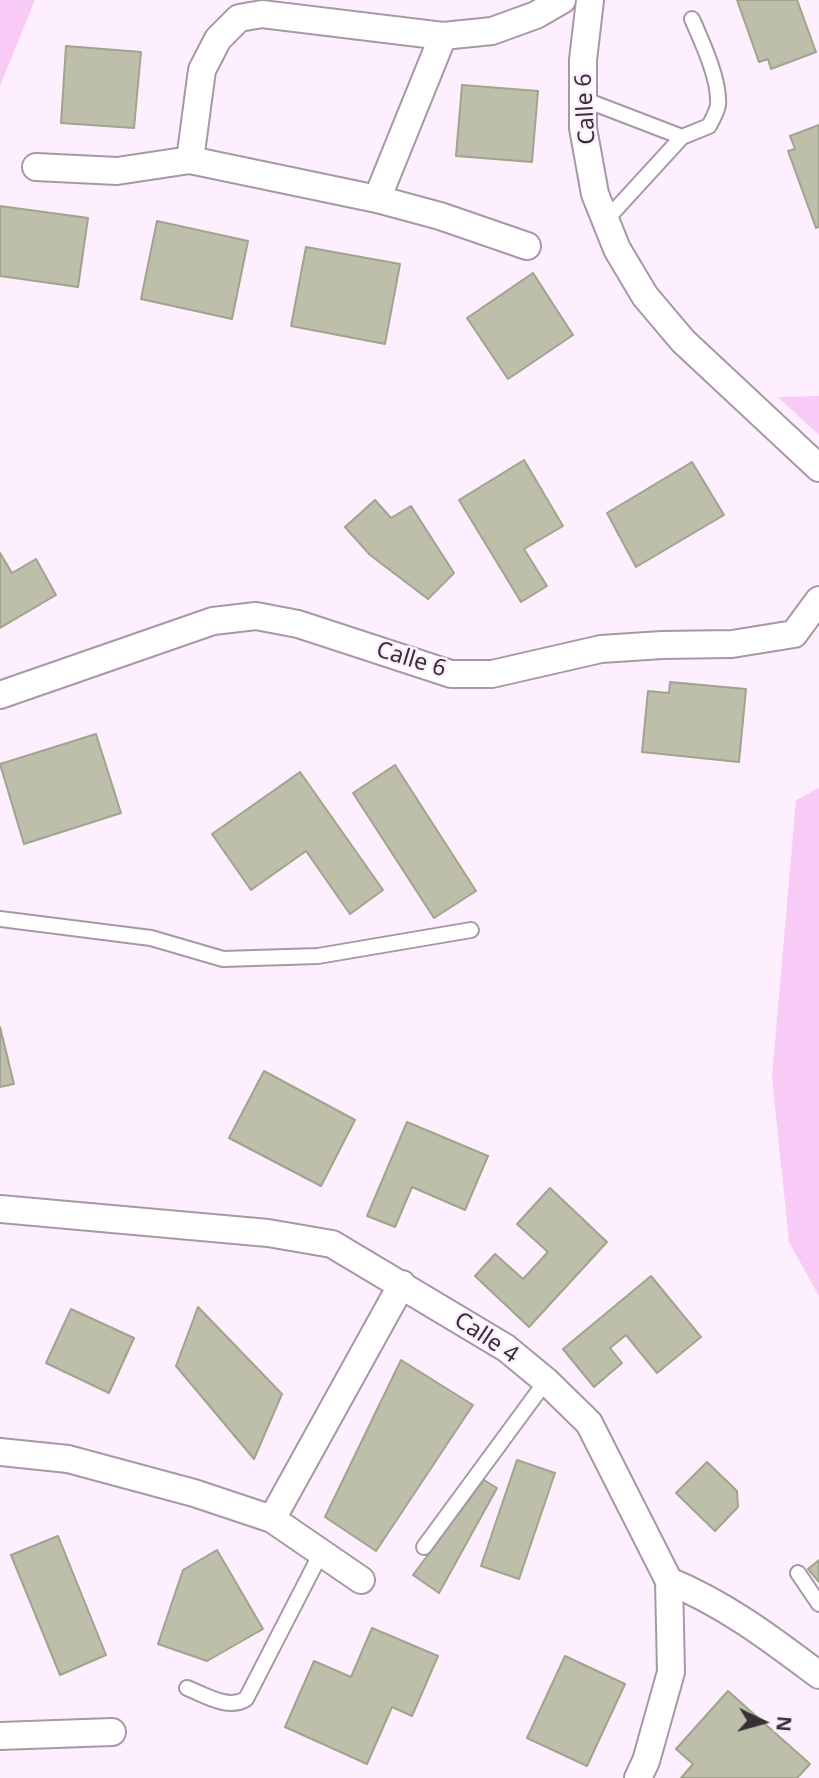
<!DOCTYPE html>
<style>
body{margin:0}
#map{position:relative;width:819px;height:1778px;overflow:hidden;background:#fdeffd;font-family:"Noto Sans",sans-serif}
canvas{display:block}
.north{position:absolute;left:728px;top:1687px;width:70px;height:70px;-webkit-text-stroke:5px #fdeffd;paint-order:stroke;rotate:95deg;font-size:19px;font-weight:700;line-height:28px;text-align:center;color:#373037}
.north::after{content:'';display:block;margin:auto;width:24px;height:32px;background:#373037;clip-path:polygon(50% 0,100% 100%,50% 72%,0 100%)}
</style>
<div id="map">
<canvas width="819" height="1778"></canvas>
<div class="north">N</div>
</div>
<script>
const c = document.querySelector('canvas').getContext('2d');
c.lineJoin = 'round';
function paint(path, color) {
  c.fillStyle = color;
  c.fill(path, 'evenodd');
}
function strokePath(path, color, width, dash) {
  c.strokeStyle = color;
  c.lineWidth = width;
  c.lineCap = dash ? 'butt' : 'round';
  c.setLineDash(dash || []);
  c.stroke(path);
}
function write(font, color, halo, rows, align = 'center') {
  c.font = font + ' "Noto Sans",sans-serif';
  c.lineWidth = 5;
  c.setLineDash([]);
  c.textBaseline = 'middle';
  c.strokeStyle = halo;
  c.fillStyle = color;
  for (const [text, x, y, turn = 0] of rows) {
    c.save();
    c.translate(x, y);
    c.rotate((+turn || 0) * Math.PI / 180);
    c.textAlign = isNaN(turn) ? turn : align;
    if (halo) c.strokeText(text, 0, 0);
    c.fillText(text, 0, 0);
    c.restore();
  }
}
const green = new Path2D(`
 M 0,0 L 35,0 L 0,86 Z
 M 819,396 L 819,435 L 778,397 Z
 M 819,788 L 819,1296 L 789,1242 L 772,1077 L 796,800 Z`);
const building = new Path2D(`
 M 737,0 L 797,0 L 816,52 L 771,69 L 768,59 L 759,62 Z
 M 66,46 L 141,52 L 134,128 L 61,123 Z
 M 462,85 L 538,91 L 532,162 L 456,156 Z
 M 819,125 L 819,227 L 816,228 L 788,151 L 795,149 L 790,136 Z
 M 0,206 L 88,218 L 78,287 L 0,276 Z
 M 157,221 L 248,241 L 232,319 L 141,299 Z
 M 306,247 L 400,264 L 385,344 L 291,326 Z
 M 533,273 L 573,335 L 508,379 L 467,318 Z
 M 524,460 L 563,526 L 524,549 L 547,586 L 521,602 L 459,500 Z
 M 692,462 L 724,515 L 636,567 L 607,513 Z
 M 375,500 L 391,518 L 411,506 L 454,573 L 428,599 L 370,555 L 345,527 Z
 M 0,553 L 12,573 L 36,559 L 56,595 L 0,628 Z
 M 670,682 L 746,689 L 739,762 L 642,752 L 648,691 L 669,693 Z
 M 96,734 L 121,813 L 24,844 L 0,764 Z
 M 395,765 L 476,891 L 434,918 L 353,793 Z
 M 300,772 L 383,890 L 350,914 L 306,851 L 251,890 L 212,834 Z
 M 0,1027 L 14,1084 L 0,1087 Z
 M 264,1071 L 355,1120 L 321,1186 L 229,1138 Z
 M 407,1122 L 488,1156 L 465,1210 L 412,1187 L 395,1227 L 367,1216 Z
 M 550,1188 L 607,1242 L 529,1327 L 475,1276 L 495,1254 L 523,1279 L 548,1252 L 517,1224 Z
 M 651,1276 L 701,1337 L 657,1373 L 626,1335 L 610,1348 L 622,1363 L 594,1387 L 563,1349 Z
 M 198,1307 L 282,1394 L 254,1459 L 176,1366 Z
 M 71,1309 L 134,1338 L 109,1393 L 46,1363 Z
 M 401,1360 L 473,1405 L 376,1551 L 325,1517 Z
 M 517,1460 L 555,1473 L 519,1579 L 481,1566 Z
 M 707,1462 L 737,1491 L 738,1507 L 715,1531 L 676,1493 Z
 M 484,1480 L 497,1488 L 439,1593 L 413,1575 Z
 M 58,1536 L 106,1655 L 60,1675 L 11,1555 Z
 M 217,1550 L 263,1629 L 207,1661 L 158,1644 L 183,1570 Z
 M 819,1560 L 819,1582 L 808,1569 Z
 M 372,1628 L 438,1656 L 412,1716 L 392,1707 L 367,1764 L 285,1727 L 314,1661 L 351,1677 Z
 M 565,1656 L 625,1684 L 587,1766 L 527,1738 Z
 M 728,1691 L 810,1764 L 797,1778 L 681,1778 L 693,1764 L 676,1749 Z`);
const lane = new Path2D(`
 M 583,99 L 682,137 L 606,220
 M 682,137 L 709,126 C 712,120 717,112 718,105 C 720,80 702,42 692,19
 M 0,919 L 151,938 L 223,959 L 318,956 L 471,930
 M 424,1547 L 546,1381
 M 798,1573 L 819,1604
 M 187,1688 C 205,1695 228,1710 246,1699 L 321,1553`);
const street = new Path2D(`
 M 590,0 L 583,60 L 583,128 L 595,194 L 617,249 L 645,296 L 683,341 L 819,468
 M 190,160 L 202,70 L 218,39 L 239,18 L 262,14 L 443,36 L 492,31 L 536,15 L 562,0
 M 36,167 L 117,171 L 190,160 L 377,199 L 440,216 L 527,246
 M 377,199 L 443,36
 M 0,695 L 213,621 L 256,616 L 298,624 L 451,674 L 492,674 L 601,649 L 662,645 L 732,644 L 794,634 L 819,600
 M 0,1209 L 268,1233 L 332,1244 L 506,1348 L 546,1381 L 589,1423 L 669,1581 L 671,1672 L 646,1761 L 638,1778
 M 0,1452 L 68,1459 L 194,1493 L 272,1519 L 361,1580
 M 272,1519 L 402,1284
 M 669,1581 C 725,1604 771,1639 819,1675
 M 0,1736 L 112,1732`);
const streetNames = [
 ["Calle 6",586,109,-93],
 ["Calle 6",411,660,17],
 ["Calle 4",486,1338,34]
];
paint(green, '#f7cbf6');
paint(building, '#bebfaa');
strokePath(building, '#a1a38e', 2);
strokePath(lane, '#a797a7', 18);
strokePath(street, '#a797a7', 30);
strokePath(lane, '#fff', 14);
strokePath(street, '#fff', 26);
write('23px', '#373037', '#fdeffd', streetNames);
</script>
